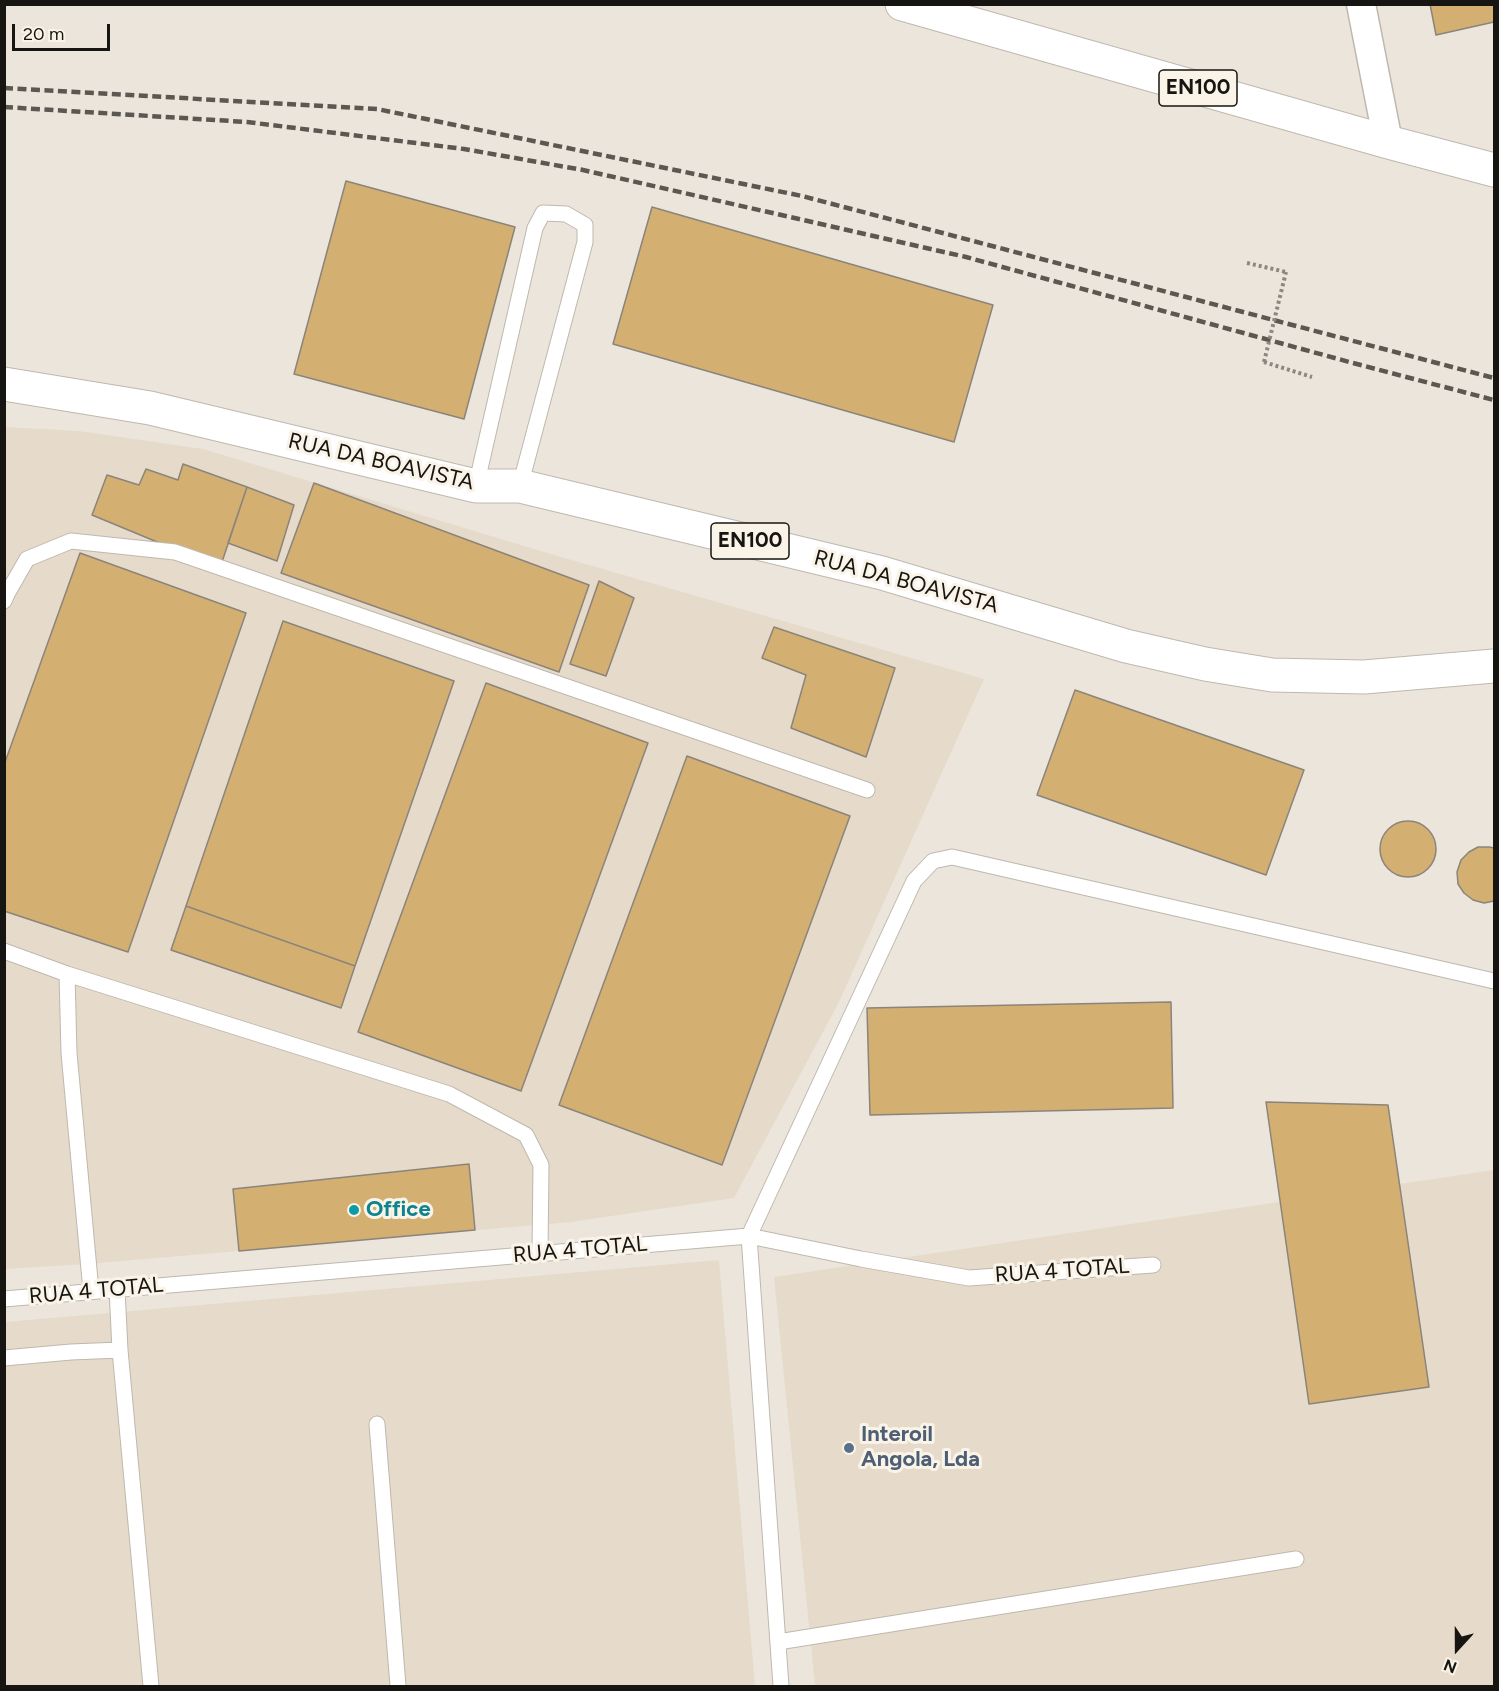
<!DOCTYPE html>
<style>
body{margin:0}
#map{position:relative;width:1499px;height:1691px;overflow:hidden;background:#ece5db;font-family:Figtree,sans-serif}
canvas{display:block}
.frame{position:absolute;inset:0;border:6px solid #171511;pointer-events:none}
.north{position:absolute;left:1427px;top:1619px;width:60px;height:60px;-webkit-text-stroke:4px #f9f3e8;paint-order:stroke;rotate:201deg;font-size:16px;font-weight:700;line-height:24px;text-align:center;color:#171511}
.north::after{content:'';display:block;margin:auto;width:21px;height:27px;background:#171511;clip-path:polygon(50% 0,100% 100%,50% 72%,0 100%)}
.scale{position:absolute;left:12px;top:24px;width:98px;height:27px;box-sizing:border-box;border:3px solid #171511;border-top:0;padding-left:8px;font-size:18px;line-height:21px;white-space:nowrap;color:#171511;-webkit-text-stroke:4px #f9f3e8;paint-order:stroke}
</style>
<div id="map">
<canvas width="1499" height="1691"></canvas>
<div class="frame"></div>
<div class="north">N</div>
<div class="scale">20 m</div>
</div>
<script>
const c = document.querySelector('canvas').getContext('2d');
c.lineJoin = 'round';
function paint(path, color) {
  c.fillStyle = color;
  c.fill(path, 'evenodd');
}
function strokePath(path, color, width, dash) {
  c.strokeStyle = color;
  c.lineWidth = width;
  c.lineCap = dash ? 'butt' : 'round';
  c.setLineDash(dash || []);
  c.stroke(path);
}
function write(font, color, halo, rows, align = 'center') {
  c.font = font + ' Figtree,sans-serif';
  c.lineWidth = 6;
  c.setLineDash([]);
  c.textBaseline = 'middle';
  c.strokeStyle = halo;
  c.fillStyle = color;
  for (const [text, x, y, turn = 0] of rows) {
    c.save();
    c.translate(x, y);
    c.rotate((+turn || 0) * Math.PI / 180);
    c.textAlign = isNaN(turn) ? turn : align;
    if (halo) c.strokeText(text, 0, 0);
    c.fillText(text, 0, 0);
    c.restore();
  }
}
const built = new Path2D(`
 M 4,427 L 79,431 L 203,449 L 544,552 L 984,679 L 839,1002 L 734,1198 L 571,1222 L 88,1264 L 5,1269 Z
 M 1494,1170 L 1494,1686 L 815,1686 L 774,1277 Z
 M 719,1260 L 755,1686 L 5,1686 L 5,1322 Z`);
const building = new Path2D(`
 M 1430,4 L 1494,4 L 1494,22 L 1436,35 Z
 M 346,181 L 515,227 L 464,419 L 294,374 Z
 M 652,207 L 993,305 L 954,442 L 613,344 Z
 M 183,464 L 247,487 L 220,568 L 92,515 L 107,475 L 139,485 L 146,469 L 178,480 Z
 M 314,483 L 589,585 L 559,672 L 281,573 Z
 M 247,487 L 294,505 L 277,561 L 228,543 Z
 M 80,553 L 246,613 L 128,952 L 4,911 L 4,765 Z
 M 599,581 L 634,598 L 606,676 L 570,664 Z
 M 283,621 L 454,681 L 355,966 L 186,906 Z
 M 774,627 L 895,668 L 866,757 L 791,728 L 806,675 L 762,658 Z
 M 486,683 L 648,743 L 521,1091 L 358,1032 Z
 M 1075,690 L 1304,770 L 1266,875 L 1037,795 Z
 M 687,756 L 850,816 L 722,1165 L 559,1105 Z
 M1380 849a28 28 0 1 1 56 0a28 28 0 1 1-56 0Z
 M 1478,847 L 1489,847 L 1494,848 L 1494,901 L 1484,903 L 1473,900 L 1464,893 L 1458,884 L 1457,872 L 1461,860 L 1469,852 Z
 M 186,906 L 355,966 L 341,1008 L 171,950 Z
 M 1171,1002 L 1173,1108 L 870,1115 L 867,1008 Z
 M 1266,1102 L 1388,1105 L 1429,1387 L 1309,1404 Z
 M 469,1164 L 475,1230 L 239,1251 L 233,1189 Z`);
const path = new Path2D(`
 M 1247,263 L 1286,272
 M 1264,362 L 1312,377`);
const service = new Path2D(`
 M 476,486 L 535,228 L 543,213 L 566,214 L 585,225 L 585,242 L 520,486
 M 4,601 L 7,594 L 27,559 L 71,541 L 175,552 L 867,790
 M 4,951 L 67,974 L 449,1094 L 526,1135 L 541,1165 L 540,1253
 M 67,974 L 69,1053 L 91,1291
 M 117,1289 L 120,1350 L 151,1686
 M 4,1299 L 749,1236 L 861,1259 L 969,1278 L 1153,1265
 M 4,1358 L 71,1352 L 120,1350
 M 377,1424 L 398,1686
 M 778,1642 L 1296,1559
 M 781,1686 L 749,1236 L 914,881 L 933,861 L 952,857 L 1494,981`);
const minor = new Path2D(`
 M 1361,4 L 1388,142`);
const primary = new Path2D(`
 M 902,4 L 1388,142 L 1494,170
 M 4,384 L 150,408 L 476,486 L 520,486 L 882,573 L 1126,646 L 1205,664 L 1272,675 L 1364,677 L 1494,666`);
const rail = new Path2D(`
 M 4,88 L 377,109 L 802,196 L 1494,378
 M 4,107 L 247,122 L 464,149 L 583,170 L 966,257 L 1353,363 L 1494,400`);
const pathBridge = new Path2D(`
 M 1264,362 L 1286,272`);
const markers = [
 [354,1210,6,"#0f9aa8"],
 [849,1448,6,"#5c6f8a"]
];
const shields = [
 [1198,88,78],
 [750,541,78]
];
const shieldNames = [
 ["EN100",1198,88],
 ["EN100",750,541]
];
const streetNames = [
 ["RUA DA BOAVISTA",381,462,13],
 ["RUA DA BOAVISTA",906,582,15],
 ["RUA 4 TOTAL",580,1250,-5],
 ["RUA 4 TOTAL",1062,1271,-4],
 ["RUA 4 TOTAL",96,1291,-5]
];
const cultureNames = [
 ["Office",366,1210]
];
const serviceNames = [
 ["Interoil",861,1435],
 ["Angola, Lda",861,1460]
];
paint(built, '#e6dbca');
paint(building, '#d4af72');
strokePath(building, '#8b847b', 1.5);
strokePath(service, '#beb8ae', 17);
strokePath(minor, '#beb8ae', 31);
strokePath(primary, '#beb8ae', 35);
strokePath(path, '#8c8780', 4, [3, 3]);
strokePath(service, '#fff', 15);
strokePath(minor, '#fff', 28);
strokePath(primary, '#fff', 33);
strokePath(rail, '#5b5751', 4.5, [9, 4.5]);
strokePath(pathBridge, '#8c8780', 4, [3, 3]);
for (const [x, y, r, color] of markers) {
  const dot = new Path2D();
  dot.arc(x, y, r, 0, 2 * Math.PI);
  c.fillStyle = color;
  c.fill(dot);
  strokePath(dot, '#f9f3e8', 2);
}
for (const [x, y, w] of shields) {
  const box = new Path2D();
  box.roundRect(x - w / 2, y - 18, w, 36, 4.5);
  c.fillStyle = '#f9f3e8';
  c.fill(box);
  strokePath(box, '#171511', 1.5);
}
write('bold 21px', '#171511', null, shieldNames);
write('22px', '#171511', '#f9f3e8', streetNames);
write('bold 22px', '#0d838f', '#f9f3e8', cultureNames, 'left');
write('bold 22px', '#4e5e75', '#f9f3e8', serviceNames, 'left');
</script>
